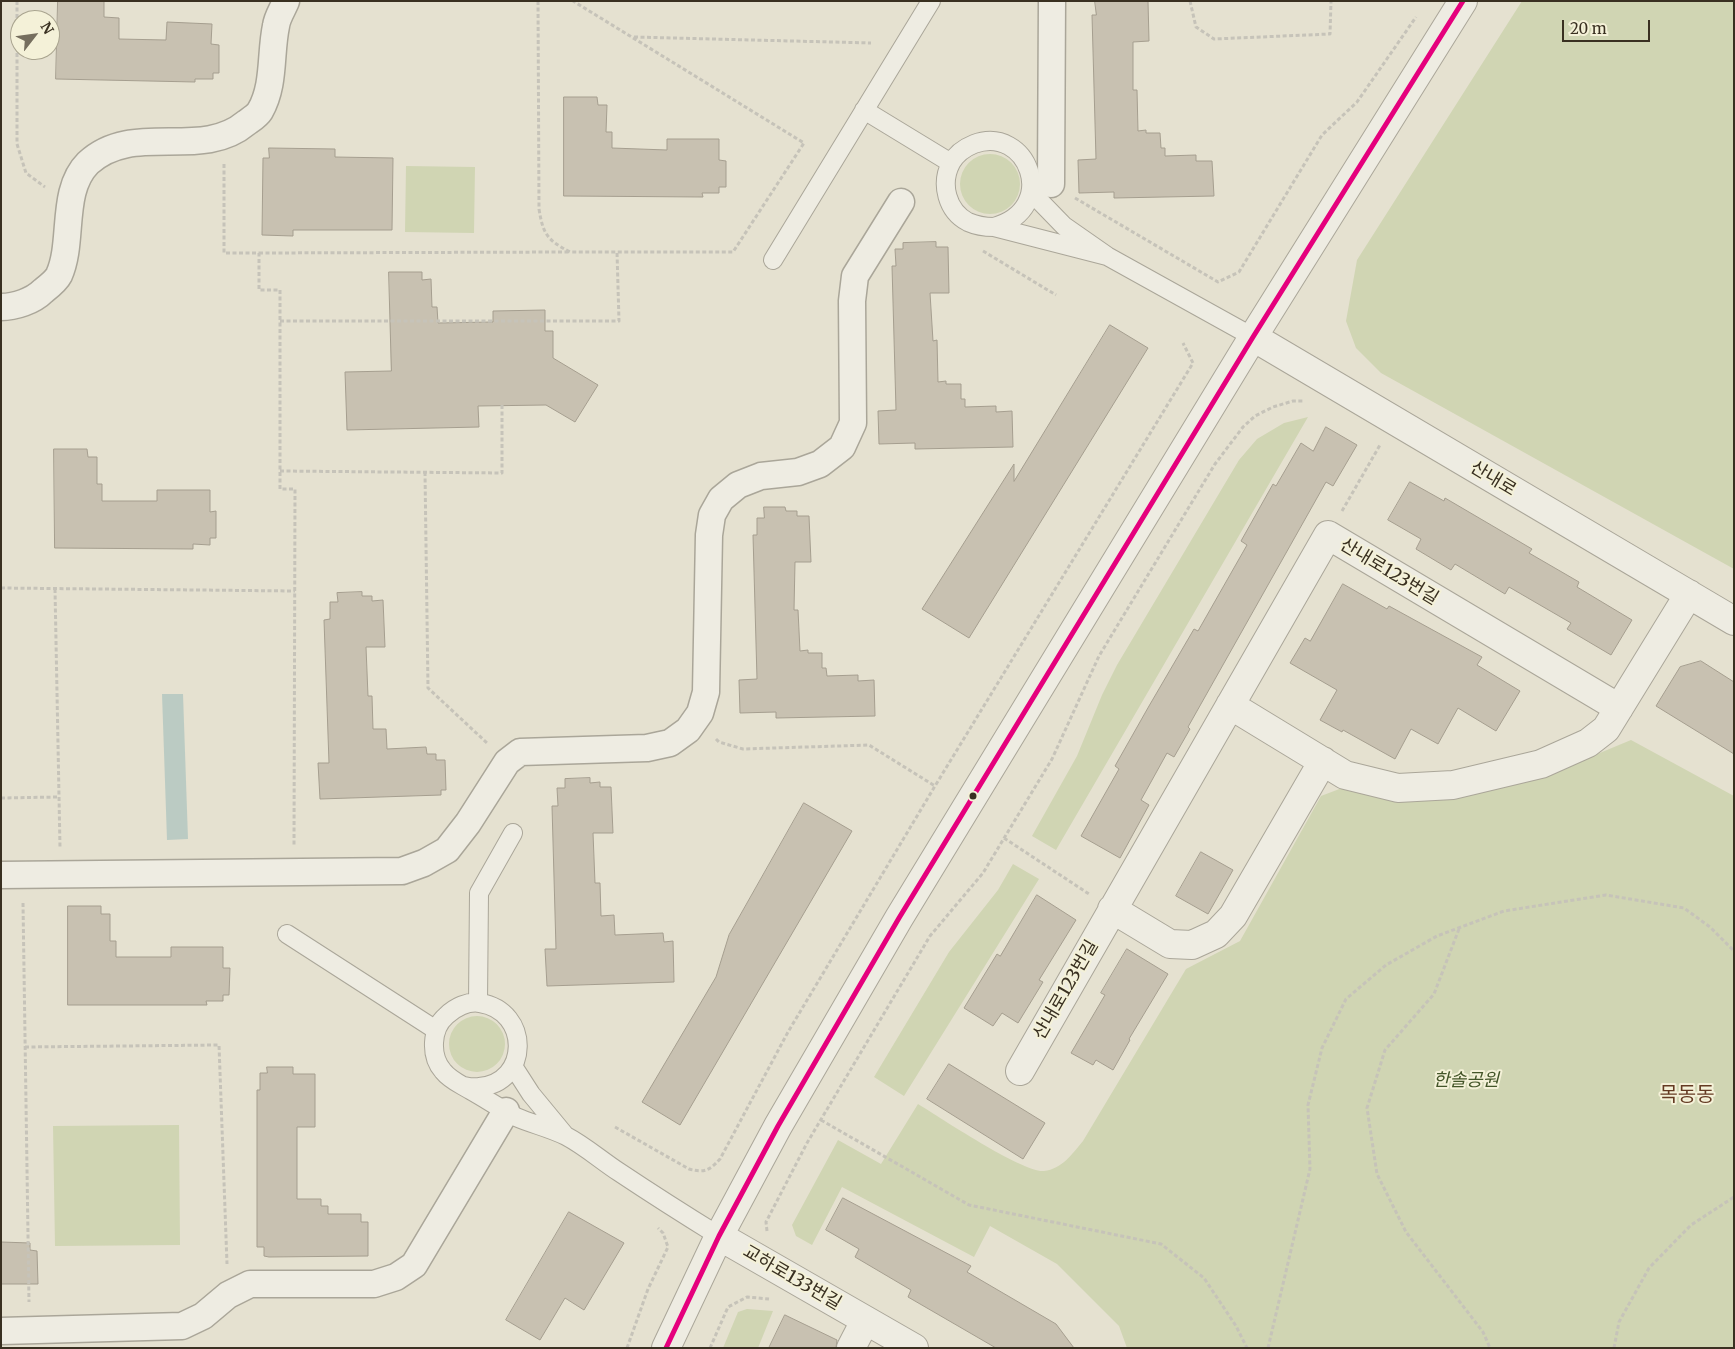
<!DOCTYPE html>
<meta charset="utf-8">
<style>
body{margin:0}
#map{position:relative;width:1735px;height:1349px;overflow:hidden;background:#e5e1d0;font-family:Merriweather,serif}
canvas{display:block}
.frame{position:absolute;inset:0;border:2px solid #393021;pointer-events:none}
.north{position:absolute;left:10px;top:10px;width:50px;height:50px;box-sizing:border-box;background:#f4f1d8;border:1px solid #a9a48f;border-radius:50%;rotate:60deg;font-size:14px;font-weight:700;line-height:20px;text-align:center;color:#393021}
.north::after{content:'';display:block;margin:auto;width:18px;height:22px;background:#756e5e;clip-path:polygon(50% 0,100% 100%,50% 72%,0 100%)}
.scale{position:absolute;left:1562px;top:20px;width:88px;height:22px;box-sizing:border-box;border:2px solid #393021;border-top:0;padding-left:6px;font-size:15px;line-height:18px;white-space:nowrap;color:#393021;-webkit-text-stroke:4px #f4f1d8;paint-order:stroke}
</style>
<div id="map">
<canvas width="1735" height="1349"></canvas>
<div class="frame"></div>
<div class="north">N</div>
<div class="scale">20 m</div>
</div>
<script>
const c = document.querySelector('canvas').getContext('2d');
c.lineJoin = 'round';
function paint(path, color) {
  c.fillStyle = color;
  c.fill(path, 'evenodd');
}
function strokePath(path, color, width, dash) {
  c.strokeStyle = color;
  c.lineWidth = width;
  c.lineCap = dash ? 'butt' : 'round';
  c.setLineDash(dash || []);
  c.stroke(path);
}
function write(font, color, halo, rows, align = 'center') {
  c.font = font + ' Merriweather,"Noto Sans KR",serif';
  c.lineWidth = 4;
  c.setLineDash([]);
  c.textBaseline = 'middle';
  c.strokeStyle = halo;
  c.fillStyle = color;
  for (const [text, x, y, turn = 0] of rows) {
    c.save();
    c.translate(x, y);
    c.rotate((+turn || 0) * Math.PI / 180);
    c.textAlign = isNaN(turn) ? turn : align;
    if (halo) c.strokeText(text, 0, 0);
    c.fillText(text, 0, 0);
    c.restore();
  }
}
const green = new Path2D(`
 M 1522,1 L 1734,1 L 1734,569 L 1381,373 L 1356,348 L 1346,321 L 1357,260 Z
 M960 184a30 30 0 1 1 60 0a30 30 0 1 1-60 0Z
 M 406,166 L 475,167 L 474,233 L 405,232 Z
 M 1308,417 L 1056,850 L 1032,836 L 1077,756 L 1102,695 L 1117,665 L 1239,460 L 1257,439 L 1284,423 Z
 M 1631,740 L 1734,796 L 1734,1348 L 1127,1348 L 1119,1326 L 1057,1264 L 990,1226 L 974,1257 L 842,1187 L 812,1245 L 796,1236 L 792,1225 L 838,1140 L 881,1164 L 918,1104 C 941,1118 1023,1173 1044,1171 C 1062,1169 1072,1154 1083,1141 L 1186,969 L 1240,941 L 1321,796 L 1342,788 L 1399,802 L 1458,798 L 1542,777 Z
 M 1013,864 L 1039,879 L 904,1096 L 874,1077 L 949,952 L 998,890 Z
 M449 1044a28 28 0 1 1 56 0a28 28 0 1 1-56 0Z
 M 179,1125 L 180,1245 L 55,1246 L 53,1126 Z
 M 747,1309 L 773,1311 L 758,1348 L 723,1348 L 738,1312 Z`);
const water = new Path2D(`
 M 162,694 L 183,694 L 188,839 L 167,840 Z`);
const building = new Path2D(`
 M 58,1 L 104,1 L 104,17 L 119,18 L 119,39 L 166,40 L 167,22 L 212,24 L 211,44 L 219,45 L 219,73 L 213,73 L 213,79 L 195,79 L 195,82 L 56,79 Z
 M 1095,1 L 1148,1 L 1149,41 L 1133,42 L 1133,90 L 1137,90 L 1138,131 L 1146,130 L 1146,133 L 1160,133 L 1161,148 L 1165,148 L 1165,156 L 1196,155 L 1196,161 L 1212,161 L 1214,196 L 1114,198 L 1114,192 L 1079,193 L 1078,160 L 1096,159 L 1092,15 L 1096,15 Z
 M 564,97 L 597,97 L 598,105 L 607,105 L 606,132 L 612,132 L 612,148 L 667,150 L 667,139 L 719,139 L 719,160 L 726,161 L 726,187 L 719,187 L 719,193 L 702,193 L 703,197 L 564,196 Z
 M 269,148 L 335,149 L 335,157 L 393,158 L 392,230 L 293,230 L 293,236 L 262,235 L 263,158 L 269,158 Z
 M 936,242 L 936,247 L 948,247 L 949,293 L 930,293 L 933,341 L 937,340 L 938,382 L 946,381 L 946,384 L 961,384 L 961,399 L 965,399 L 965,407 L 996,406 L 996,412 L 1012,411 L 1013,447 L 915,449 L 915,443 L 879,444 L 878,411 L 896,410 L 892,266 L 896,266 L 895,249 L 903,249 L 903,243 Z
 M 389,272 L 422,272 L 422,280 L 431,279 L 432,307 L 437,307 L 438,323 L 493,322 L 493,311 L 545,310 L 545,331 L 553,331 L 553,358 L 598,385 L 575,422 L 546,405 L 478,406 L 479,427 L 347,430 L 345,372 L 391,371 Z
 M 1110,325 L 1148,348 L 969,638 L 922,609 L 1014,464 L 1014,481 Z
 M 1326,427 L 1357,445 L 1333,486 L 1326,482 L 1188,727 L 1190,729 L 1174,757 L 1167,753 L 1141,800 L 1149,805 L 1120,858 L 1081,836 L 1119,769 L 1115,766 L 1149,706 L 1194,629 L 1198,631 L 1247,545 L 1241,541 L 1273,484 L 1276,486 L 1301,443 L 1313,451 Z
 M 54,449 L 87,449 L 88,457 L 97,457 L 97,484 L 102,484 L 102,501 L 157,501 L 157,490 L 210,490 L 210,512 L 216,511 L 216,538 L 210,538 L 210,545 L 193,544 L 193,549 L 55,548 Z
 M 1410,482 L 1444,501 L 1445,498 L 1532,549 L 1529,553 L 1579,582 L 1577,587 L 1632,620 L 1611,655 L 1567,629 L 1571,623 L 1509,587 L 1505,594 L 1455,564 L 1451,570 L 1416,549 L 1421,539 L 1388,520 Z
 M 764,507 L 785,507 L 786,511 L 797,511 L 797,516 L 809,516 L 811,562 L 795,562 L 794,610 L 798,610 L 800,651 L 808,650 L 808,653 L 822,653 L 822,668 L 826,668 L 827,676 L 858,675 L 858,681 L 874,680 L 875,716 L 776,718 L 776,712 L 740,713 L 739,680 L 757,679 L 753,535 L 757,535 L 757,518 L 764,518 Z
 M 1343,584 L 1387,609 L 1389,606 L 1482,657 L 1477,665 L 1520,691 L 1496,731 L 1458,708 L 1438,744 L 1411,729 L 1395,759 L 1343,730 L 1342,732 L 1320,720 L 1337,690 L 1290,663 L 1305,638 L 1310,641 Z
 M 362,592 L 362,596 L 372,596 L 372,601 L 383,600 L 385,647 L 366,647 L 368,696 L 372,696 L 373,729 L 386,729 L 387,749 L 426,747 L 427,754 L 436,754 L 436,760 L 445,760 L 446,790 L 441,790 L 441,795 L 320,799 L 318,763 L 329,763 L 324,620 L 330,619 L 330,602 L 338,602 L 337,593 Z
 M 1701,661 L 1734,682 L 1734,754 L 1656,706 L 1680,667 Z
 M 590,778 L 590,783 L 600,782 L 600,787 L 611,787 L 613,833 L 593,833 L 595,883 L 600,883 L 601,916 L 614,915 L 615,935 L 663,933 L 664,942 L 673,941 L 674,982 L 547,986 L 545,949 L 556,949 L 552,806 L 558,806 L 557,788 L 565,788 L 565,779 Z
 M 804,803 L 852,831 L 680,1125 L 642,1102 L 716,977 L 729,935 Z
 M 1201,852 L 1233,870 L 1208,914 L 1176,896 Z
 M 1037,895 L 1076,920 L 1039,980 L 1043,982 L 1018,1023 L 1002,1013 L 993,1026 L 964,1008 L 997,954 L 1000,956 Z
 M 68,906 L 101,906 L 101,914 L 110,914 L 110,941 L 116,941 L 116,957 L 171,957 L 171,947 L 223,947 L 223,968 L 230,968 L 229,995 L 223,995 L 223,1001 L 206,1001 L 207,1005 L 68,1005 Z
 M 1127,949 L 1168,974 L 1129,1039 L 1130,1040 L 1113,1070 L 1096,1060 L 1093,1065 L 1071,1053 L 1105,995 L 1101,993 Z
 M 949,1064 L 1045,1123 L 1023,1159 L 927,1099 Z
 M 267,1067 L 293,1067 L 293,1074 L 315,1074 L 315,1127 L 297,1127 L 297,1199 L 321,1199 L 321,1206 L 328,1206 L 328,1214 L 361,1214 L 361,1222 L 368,1222 L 368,1256 L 269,1257 L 264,1256 L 264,1247 L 257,1247 L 257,1090 L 260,1090 L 260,1073 L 267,1073 Z
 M 843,1198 L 971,1266 L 967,1272 L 1056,1324 L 1074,1348 L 996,1348 L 908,1297 L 911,1290 L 855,1257 L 859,1249 L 826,1230 Z
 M 569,1212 L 624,1243 L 584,1310 L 565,1298 L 540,1340 L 506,1320 Z
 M 1,1242 L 30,1243 L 30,1250 L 37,1251 L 38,1284 L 1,1284 Z
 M 785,1315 L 837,1340 L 836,1348 L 769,1348 Z`);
const path = new Path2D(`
 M 17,1 L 17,144 L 26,173 L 45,187
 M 538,1 L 539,209 C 543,234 547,240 570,252 L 733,252 L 804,143 L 573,1
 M 1190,1 L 1196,27 L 1214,39 L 1330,34 L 1331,1
 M 634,37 L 871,43
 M 224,164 L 224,253 L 259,253 L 259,290 L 280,290 L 280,489 L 295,489 L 294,845
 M 1075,198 L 1218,282 L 1239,272 L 1322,135 L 1357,102 L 1416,17
 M 983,251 L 1056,295
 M 259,253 L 569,252
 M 280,321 L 619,321 L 617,252
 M 280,471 L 502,473 L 502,405
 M 425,472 L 428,688 L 487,743
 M 1342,511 L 1380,445
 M 1,588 L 295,591
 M 55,589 L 60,848
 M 716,739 L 719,742 L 743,749 L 869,745 L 935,786
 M 1,798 L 59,797
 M 1004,838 L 1089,894
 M 23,903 L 29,1302
 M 1459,929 L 1434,994 L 1385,1050 L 1367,1108 L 1377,1174 L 1406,1232 L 1483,1332 L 1490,1348
 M 25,1047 L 219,1045 L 227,1264
 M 821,1120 L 969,1205 L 1161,1244 L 1204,1278 L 1236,1326 L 1247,1348
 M 615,1127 L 689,1169 C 704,1173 709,1171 720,1159 L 788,1032 L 935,786 L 1193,363 L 1183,343
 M 767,1231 L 766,1222 L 807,1143 L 930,936 L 983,873 L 1052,759 L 1099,656 L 1215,464 L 1243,427 L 1255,416 L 1273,407 L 1293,401 L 1304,401
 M 627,1348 L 648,1289 L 668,1247 L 663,1233 L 658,1228
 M 710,1348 L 728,1307 L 747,1297 L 769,1299
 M 1268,1348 L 1310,1169 L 1308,1105 L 1322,1048 L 1346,999 L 1386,965 L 1437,936 L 1504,911 L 1606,895 L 1684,908 L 1710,927 L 1734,951
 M 1614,1348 L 1619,1322 L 1649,1268 L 1691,1225 L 1734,1197`);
const service = new Path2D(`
 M 864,110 L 951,163
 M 1031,192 L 1064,226 L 1107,256 L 1253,337
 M 994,227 C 1061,208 1027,124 974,144 C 964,148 956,154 951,163 C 940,184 947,211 968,222 C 977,226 985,227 994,227 L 1107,256
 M 773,260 L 931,1
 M 287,934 L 436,1030
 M 478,1003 L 479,893 L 513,833
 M 513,1066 L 531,1094 L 564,1134
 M 464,1086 C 469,1087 474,1088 479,1087 C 530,1083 531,1011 480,1003 C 468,1001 455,1007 446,1016 C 431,1029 430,1056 443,1071 C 450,1080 460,1084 470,1090 C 486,1099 501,1109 516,1117 C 532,1124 550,1128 566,1136 C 585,1146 602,1161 619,1172 C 652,1194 685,1215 719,1236`);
const pedestrian = new Path2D(`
 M 1051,184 L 1052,1
 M 1,307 C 15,307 33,301 43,291 C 48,287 56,281 59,275 C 74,242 60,191 88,163 C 133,121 201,161 246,123 C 250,120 257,116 260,111 C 275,85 270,54 276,26 C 277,17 283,9 286,1
 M 1,875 L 402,871 L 424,863 L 447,850 L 468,823 L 507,762 L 520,752 L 647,748 L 670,743 L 688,730 L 700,713 L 706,692 L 709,535 L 712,515 L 721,499 L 738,485 L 761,476 L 798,472 L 820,464 L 842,447 L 853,423 L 852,301 L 855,276 L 901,202
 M 1,1331 L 182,1326 L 203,1316 L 228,1295 L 250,1284 L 374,1284 L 396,1277 L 414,1265 L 506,1111`);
const minor = new Path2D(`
 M 1253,337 L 1734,621
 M 1230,705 L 1345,775 L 1398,788 L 1453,785 L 1541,764 L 1588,743 L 1606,729 L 1689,594
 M 1112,909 L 1170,944 L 1192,945 L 1216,934 L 1233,916 L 1323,761
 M 1020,1071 L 1328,535 L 1619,708
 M 719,1236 L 914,1348
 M 666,1348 L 719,1236 L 778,1126 L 899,918 L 1253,337 L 1463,1
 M 851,1348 L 865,1321`);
const bus1 = new Path2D(`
 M 666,1348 L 719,1236 L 778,1126 L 899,918 L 1253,337 L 1463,1`);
const markers = [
 [973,796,4.5,"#393021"]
];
const streetNames = [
 ["산내로",1493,479,31],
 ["산내로123번길",1389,572,31],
 ["산내로123번길",1066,990,-60],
 ["교하로133번길",792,1278,30]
];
const parkNames = [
 ["한솔공원",1466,1081]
];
const quarterNames = [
 ["목동동",1687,1095]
];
paint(green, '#d0d5b3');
paint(water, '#bbcbc3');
paint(building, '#c8c1b1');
strokePath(building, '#a59e8f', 1);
strokePath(service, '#aaa699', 20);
strokePath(pedestrian, '#aaa699', 29);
strokePath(minor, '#aaa699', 30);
strokePath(path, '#c6c3b9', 3, [4, 2.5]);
strokePath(service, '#eeece2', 18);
strokePath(pedestrian, '#eeece2', 26);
strokePath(minor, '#eeece2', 28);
strokePath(bus1, '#e5007d', 5);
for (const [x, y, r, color] of markers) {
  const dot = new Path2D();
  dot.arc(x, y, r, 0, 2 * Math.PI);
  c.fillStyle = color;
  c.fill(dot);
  strokePath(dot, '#f4f1d8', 2);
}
write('18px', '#393021', '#f4f1d8', streetNames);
write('italic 18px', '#435528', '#f4f1d8', parkNames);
write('20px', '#643a22', '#f4f1d8', quarterNames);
</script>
